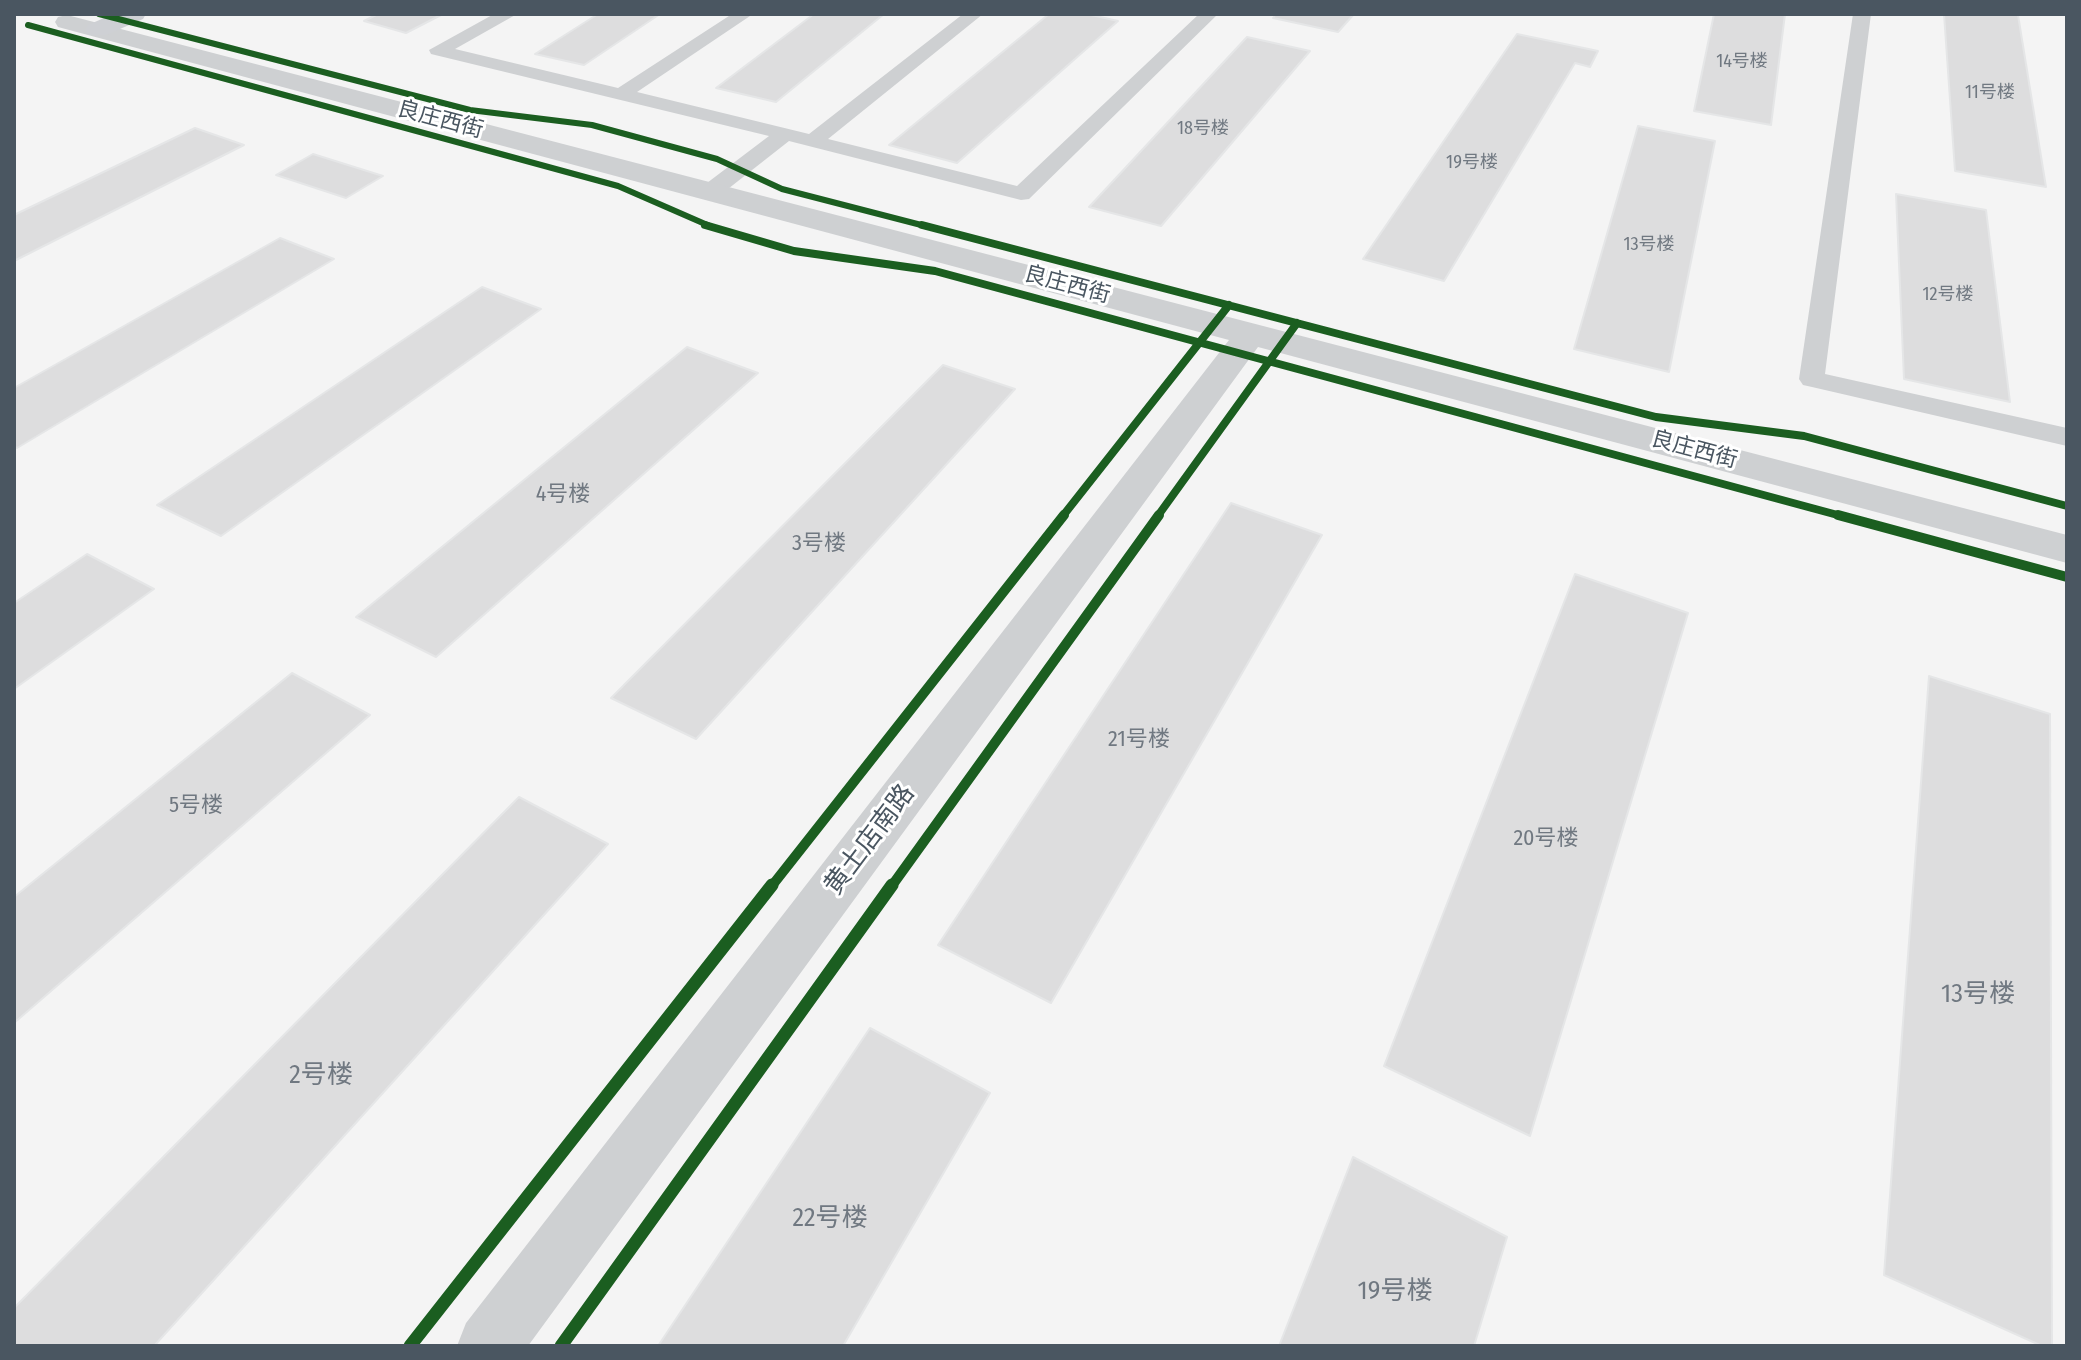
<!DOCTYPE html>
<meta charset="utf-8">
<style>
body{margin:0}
#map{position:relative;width:2081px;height:1360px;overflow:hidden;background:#f4f4f4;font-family:"Fira Sans Condensed",sans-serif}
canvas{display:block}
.frame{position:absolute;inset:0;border:16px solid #4a5661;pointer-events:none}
</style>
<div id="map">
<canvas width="2081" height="1360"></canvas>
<div class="frame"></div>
</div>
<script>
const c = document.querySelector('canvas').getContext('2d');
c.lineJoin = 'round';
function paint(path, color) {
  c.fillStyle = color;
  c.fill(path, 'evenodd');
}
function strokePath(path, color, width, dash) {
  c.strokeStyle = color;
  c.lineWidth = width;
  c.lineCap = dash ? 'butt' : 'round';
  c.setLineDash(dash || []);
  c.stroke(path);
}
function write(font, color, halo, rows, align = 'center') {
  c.font = font + ' "Fira Sans Condensed","Noto Sans SC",sans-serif';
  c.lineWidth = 6;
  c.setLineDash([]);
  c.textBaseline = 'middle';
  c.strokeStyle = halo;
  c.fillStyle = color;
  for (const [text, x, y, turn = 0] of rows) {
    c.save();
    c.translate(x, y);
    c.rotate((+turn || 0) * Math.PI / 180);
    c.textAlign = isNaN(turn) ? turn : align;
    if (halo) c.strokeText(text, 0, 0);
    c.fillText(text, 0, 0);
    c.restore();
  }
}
const building = new Path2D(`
 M 378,14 L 443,14 L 406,33 L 364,21 Z
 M 598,14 L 660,14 L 584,65 L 535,54 Z
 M 814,14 L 884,14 L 776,102 L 716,88 Z
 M 1049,14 L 1087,14 L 1118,21 L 957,163 L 889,145 Z
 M 1276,14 L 1354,14 L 1338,32 L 1273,18 Z
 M 1714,14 L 1785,14 L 1771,125 L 1694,111 Z
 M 1944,14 L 2018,15 L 2046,187 L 1955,171 Z
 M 1517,34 L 1598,51 L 1590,67 L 1575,63 L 1444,281 L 1363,259 Z
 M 1247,37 L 1310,51 L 1161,226 L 1089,207 Z
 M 1638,126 L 1715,141 L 1669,372 L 1574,349 Z
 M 195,128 L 244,145 L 14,261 L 14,215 Z
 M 313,154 L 383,176 L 346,198 L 276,175 Z
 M 1896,194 L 1986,210 L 2010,402 L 1904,379 Z
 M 280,238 L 334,259 L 17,448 L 14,446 L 14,388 Z
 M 482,287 L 541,309 L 221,536 L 157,505 Z
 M 687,347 L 758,373 L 436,657 L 356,617 Z
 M 943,365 L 1015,389 L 696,739 L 611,698 Z
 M 1231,503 L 1322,535 L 1051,1003 L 938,945 Z
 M 87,554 L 154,589 L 14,689 L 14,603 Z
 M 1575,574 L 1688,613 L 1530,1136 L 1384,1066 Z
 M 292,673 L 370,715 L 14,1023 L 14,897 Z
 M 1929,676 L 2050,714 L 2052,1346 L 2042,1346 L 1884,1275 Z
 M 519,797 L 608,844 L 154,1346 L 14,1346 L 14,1308 Z
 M 870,1028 L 990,1093 L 843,1346 L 658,1346 Z
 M 1353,1157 L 1507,1237 L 1474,1346 L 1279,1346 Z`);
const service = new Path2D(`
 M 494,14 L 517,14 L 455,49 L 618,88 L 732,14 L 753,14 L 637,92 L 809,134 L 963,14 L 983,14 L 828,139 L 1017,186 L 1199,14 L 1218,14 L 1029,199 L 1021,200 L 789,141 L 719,196 L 703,196 L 700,191 L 703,186 L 769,136 L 431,54 L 429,50 Z
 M 1853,14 L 1871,14 L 1825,374 L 2067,428 L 2067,446 L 1812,387 L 1803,385 L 1799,379 Z`);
const tertiary = new Path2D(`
 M 67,15 L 2067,535 L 2067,563 L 1258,347 L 528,1346 L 457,1346 L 466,1323 L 1229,340 L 58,27 L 55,22 L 58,17 Z`);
const secondary = new Path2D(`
 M 113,14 L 146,14 L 143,19 L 106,35 L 88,35 L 85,30 L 88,25 Z`);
const cyclewayFar3 = new Path2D(`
 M 99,14 L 470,110 L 592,125 L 717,159 L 782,189 L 929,227
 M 28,25 L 618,186 L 712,227`);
const cyclewayFar2 = new Path2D(`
 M 705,225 L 794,251 L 935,271 L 1845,517
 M 922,225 L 1656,417 L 1804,436 L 2067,506
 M 1062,517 L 1229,305
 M 1157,517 L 1297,323`);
const cyclewayFar1 = new Path2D(`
 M 1838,515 L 2067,577
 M 771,887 L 1064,515
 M 891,887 L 1159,515`);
const cycleway = new Path2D(`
 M 410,1346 L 772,885
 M 561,1346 L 892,885`);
const farNumbernames = [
 ["14号楼",1742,62],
 ["11号楼",1990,93],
 ["18号楼",1203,129],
 ["19号楼",1472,163],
 ["13号楼",1649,245],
 ["12号楼",1948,295]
];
const farStreetnames = [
 ["良庄西街",440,120,15],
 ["良庄西街",1067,285,15],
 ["良庄西街",1694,450,15]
];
const numberNames = [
 ["4号楼",563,495],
 ["3号楼",819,544],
 ["21号楼",1139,740],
 ["5号楼",196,806],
 ["20号楼",1546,839]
];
const streetNames = [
 ["黄土店南路",870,840,-53]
];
const nearNumbernames = [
 ["13号楼",1978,995],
 ["2号楼",321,1076],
 ["22号楼",830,1219],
 ["19号楼",1395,1292]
];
paint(building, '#ddddde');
strokePath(building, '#e5e6e7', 2);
paint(service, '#ced0d2');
paint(tertiary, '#ced0d2');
paint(secondary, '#ced0d4');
strokePath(cyclewayFar3, '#1b5e20', 6);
strokePath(cyclewayFar2, '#1b5e20', 8);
strokePath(cyclewayFar1, '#1b5e20', 10);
strokePath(cycleway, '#1b5e20', 13);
write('18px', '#707881', null, farNumbernames);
write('22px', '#4a5661', '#fff', farStreetnames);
write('22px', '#707881', null, numberNames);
write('26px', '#4a5661', '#fff', streetNames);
write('26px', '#707881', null, nearNumbernames);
</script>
